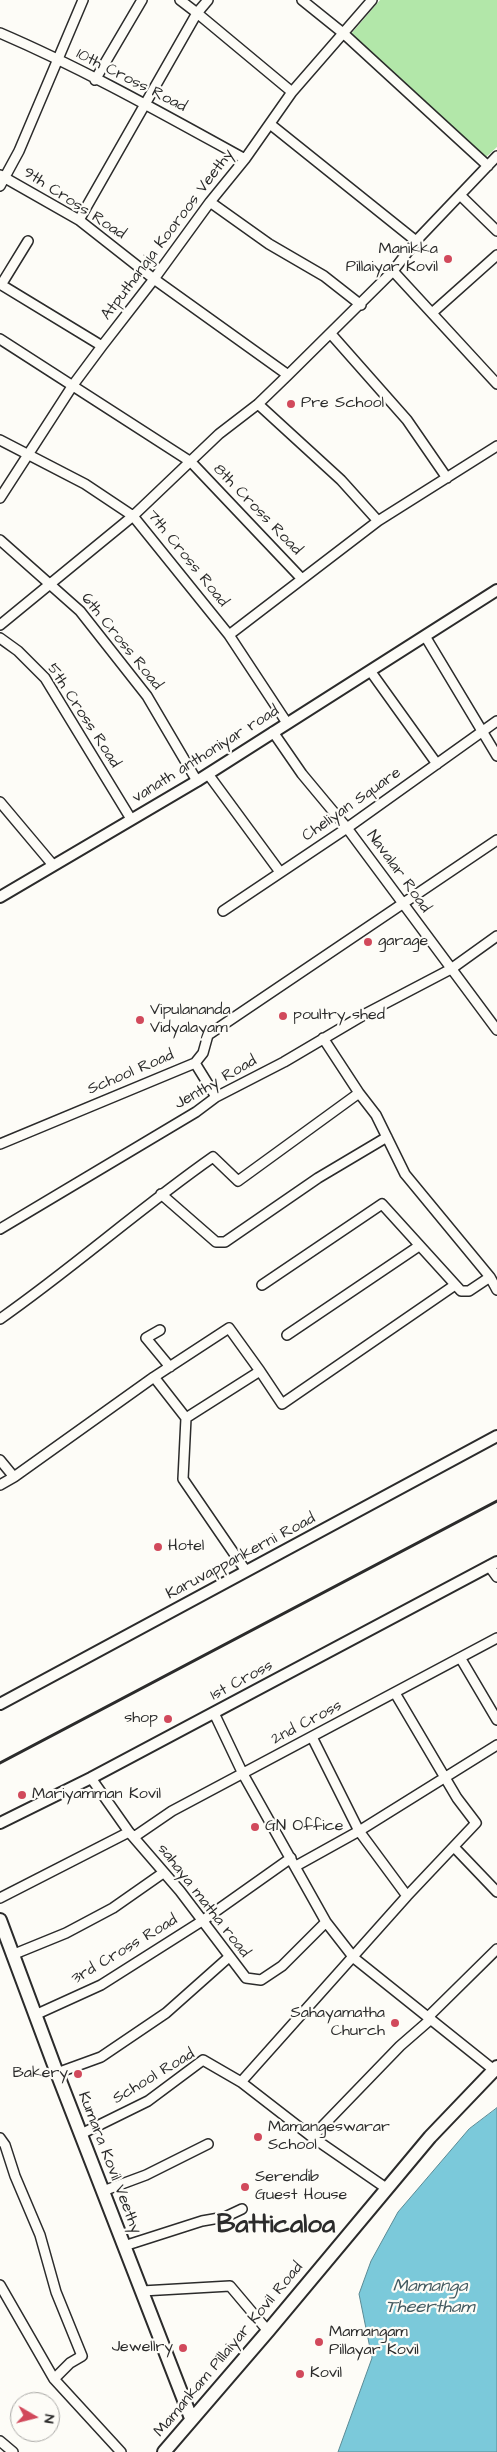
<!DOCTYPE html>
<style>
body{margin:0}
#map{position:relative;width:497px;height:2452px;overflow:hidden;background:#fdfcf7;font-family:"Architects Daughter",sans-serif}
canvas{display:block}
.north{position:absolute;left:10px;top:2392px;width:50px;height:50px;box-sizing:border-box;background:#fdfcf7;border:1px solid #a9a8a5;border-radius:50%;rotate:98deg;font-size:14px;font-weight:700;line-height:20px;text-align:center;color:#2b2b2b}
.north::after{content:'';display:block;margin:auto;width:18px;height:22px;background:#d1495b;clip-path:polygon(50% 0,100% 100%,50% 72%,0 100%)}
</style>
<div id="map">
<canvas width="497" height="2452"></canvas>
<div class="north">N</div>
</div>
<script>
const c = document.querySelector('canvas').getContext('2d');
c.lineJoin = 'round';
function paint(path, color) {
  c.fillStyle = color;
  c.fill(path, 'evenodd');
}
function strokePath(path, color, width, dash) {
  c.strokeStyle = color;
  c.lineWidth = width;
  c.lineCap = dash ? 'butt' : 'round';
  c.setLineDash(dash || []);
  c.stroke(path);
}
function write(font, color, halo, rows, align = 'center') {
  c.font = font + ' "Architects Daughter",sans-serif';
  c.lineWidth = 4.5;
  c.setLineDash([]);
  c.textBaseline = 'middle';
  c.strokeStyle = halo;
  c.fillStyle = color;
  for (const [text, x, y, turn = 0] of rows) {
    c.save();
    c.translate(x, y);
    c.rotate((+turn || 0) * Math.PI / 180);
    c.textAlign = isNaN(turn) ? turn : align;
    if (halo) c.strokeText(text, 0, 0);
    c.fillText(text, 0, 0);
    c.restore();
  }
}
const green = new Path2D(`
 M 380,0 L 497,0 L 497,147 L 485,158 L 350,35 Z`);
const water = new Path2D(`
 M 497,2108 L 497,2452 L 338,2452 L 372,2358 L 359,2294 L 371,2261 L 398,2212 L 469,2129 Z`);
const minor = new Path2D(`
 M 208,0 L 197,13 L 292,92
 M 302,0 L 343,33 L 488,166
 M 0,33 C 84,69 165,115 245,159
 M 95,80 L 142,0
 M 270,124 L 416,241
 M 0,175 L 79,220 L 154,279 L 288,375
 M 0,186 L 19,151 L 83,0
 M 460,195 L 497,231
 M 210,202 L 269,244 L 324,276 L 361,305
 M 79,220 L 197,13 L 180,0
 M 393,271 L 497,384
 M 0,284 L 102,346
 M 1,285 L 28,241
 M 432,313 L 497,255
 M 331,334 L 407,420 L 447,478
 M 0,339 L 191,462 L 302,579
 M 258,404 L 341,480 L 378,521
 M 0,440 L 85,484 L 133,516 L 229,635 L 287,723
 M 0,498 L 73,385 L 102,346 L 154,279 L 210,202 L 245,159 L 292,92 L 372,0
 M 0,540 L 80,611 L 147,696 L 197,781
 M 0,625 L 133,516 L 219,434 L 258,404 L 288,375 L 393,271 L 416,241 L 497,156
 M 229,635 L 378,521 L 497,446
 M 425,636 L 497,756
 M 0,638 L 18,651 L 45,678 L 131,819
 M 371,672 L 437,764
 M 273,732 L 302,774 L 347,828 L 497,1030
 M 208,774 L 280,872
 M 0,802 L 53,865
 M 223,911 L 347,828 L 497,721
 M 195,1063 L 216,1097
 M 359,1093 L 376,1115 L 405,1174 L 490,1277 L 497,1290
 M 0,1144 L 195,1063 L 203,1053 L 208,1035 L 497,840
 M 161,1194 L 216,1242 L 225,1242 L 318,1178 L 387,1137
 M 0,1229 L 196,1112 L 216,1097 L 284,1062 L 367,1013 L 451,969 L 497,936
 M 262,1285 L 382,1204 L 461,1291 L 469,1291 L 490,1277
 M 0,1319 C 73,1268 140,1208 213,1157 L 238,1181 L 359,1093 L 323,1038
 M 160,1330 L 146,1338 L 170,1367
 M 287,1335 L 419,1246
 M 260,1371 L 282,1404 L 455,1285
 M 154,1377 L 186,1418
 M 0,1460 L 14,1477 L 154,1377 L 229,1328 L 260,1371 L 186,1418 L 183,1479 L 246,1571
 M 0,1485 L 14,1477
 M 489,1566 L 497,1577
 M 461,1659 L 497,1720
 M 214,1713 L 243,1774 L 326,1922 L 354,1958 L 494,2070
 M 312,1737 L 359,1831 L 407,1896
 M 129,1832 L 180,1891 L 246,1978 L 261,1980 L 282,1966 L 326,1922
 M 134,1837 L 172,1811 L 497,1638
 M 454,1847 L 497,1892
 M 296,1866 L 359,1831 L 497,1745
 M 0,1898 L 129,1832 L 91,1778
 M 12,1955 L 66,1933 L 113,1908 L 163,1873
 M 35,2015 L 101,1985 L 202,1921 L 291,1858
 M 428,2017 L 497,1949
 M 57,2073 L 101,2057 L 166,2013 L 229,1957
 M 241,2082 L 407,1896 L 476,1823 L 457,1798 L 395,1693
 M 81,2134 L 148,2101 L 203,2060 L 241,2082 L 312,2137 L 386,2188
 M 312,2137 L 400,2046 L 431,2019
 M 0,2138 L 5,2145 L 15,2176 L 40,2235 L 56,2292 L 82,2356 L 70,2363 L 54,2379
 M 103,2191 L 146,2175 L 208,2144
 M 124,2246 L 202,2221 L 225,2217 L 242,2209
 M 0,2285 L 54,2379 L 121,2452
 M 142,2291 L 230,2286 L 268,2331
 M 0,2441 L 13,2452`);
const tertiary = new Path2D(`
 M 0,897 L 197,781 L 497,590
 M 0,1704 L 497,1436
 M 0,1823 L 91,1778 L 497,1562`);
const secondary = new Path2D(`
 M 0,1920 L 57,2073 L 191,2418
 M 164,2452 L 268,2331 L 430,2137 L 497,2067`);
const rail = new Path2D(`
 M 0,1763 L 497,1501`);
const markers = [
 [448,259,5,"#d1495b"],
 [291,404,5,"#d1495b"],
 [368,942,5,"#d1495b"],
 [283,1016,5,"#d1495b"],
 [140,1020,5,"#d1495b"],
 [158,1547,5,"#d1495b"],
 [168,1719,5,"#d1495b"],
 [22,1795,5,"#d1495b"],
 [255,1827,5,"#d1495b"],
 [395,2023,5,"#d1495b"],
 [78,2074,5,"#d1495b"],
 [258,2137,5,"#d1495b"],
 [245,2187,5,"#d1495b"],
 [319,2342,5,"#d1495b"],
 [183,2348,5,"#d1495b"],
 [300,2374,5,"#d1495b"]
];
const streetNames = [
 ["10th Cross Road",131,81,27],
 ["9th Cross Road",74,204,33],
 ["Atputhanaja Kooroos Veethy",168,235,-53],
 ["8th Cross Road",257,510,46],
 ["7th Cross Road",187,559,51],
 ["6th Cross Road",121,642,51],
 ["5th Cross Road",83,716,57],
 ["vanath anthoniyar road",206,755,-32],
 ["Cheliyan Square",352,805,-35],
 ["Navalar Road",398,872,54],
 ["School Road",131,1073,-23],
 ["Jenthy Road",216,1083,-30],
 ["Karuvappankerni Road",241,1557,-28],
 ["1st Cross",242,1681,-28],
 ["2nd Cross",307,1723,-28],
 ["sahaya matha road",203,1901,52],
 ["3rd Cross Road",125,1950,-31],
 ["School Road",154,2077,-31],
 ["Kumara Kovil Veethy",109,2163,69],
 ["Mamankam Pillaiyar Kovil Road",229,2350,-50]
];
const poiNames = [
 ["Manikka",438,250,"right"],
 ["Pillaiyar Kovil",438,268,"right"],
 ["Pre School",301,404],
 ["garage",378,942],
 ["Vipulananda",150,1011],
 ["Vidyalayam",150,1029],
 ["poultry shed",293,1016],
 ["Hotel",168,1547],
 ["shop",158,1719,"right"],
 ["Mariyamman Kovil",32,1795],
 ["GN Office",265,1827],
 ["Sahayamatha",385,2014,"right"],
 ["Church",385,2032,"right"],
 ["Bakery",68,2074,"right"],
 ["Mamangeswarar",268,2128],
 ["School",268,2146],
 ["Serendib",255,2178],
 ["Guest House",255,2196],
 ["Mamangam",329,2333],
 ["Pillayar Kovil",329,2351],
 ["Jewellry",173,2348,"right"],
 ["Kovil",310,2374]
];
const waterNames = [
 ["Mamanga",430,2287],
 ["Theertham",430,2308]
];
const townNames = [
 ["Batticaloa",276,2227]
];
paint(green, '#b2e7a9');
paint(water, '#7bc9da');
strokePath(water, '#5b8a94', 1);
strokePath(minor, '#2b2b2b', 12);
strokePath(tertiary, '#2b2b2b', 14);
strokePath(secondary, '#2b2b2b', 16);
strokePath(minor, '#fdfcf7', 9);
strokePath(tertiary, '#fdfcf7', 10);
strokePath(secondary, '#fdfcf7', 12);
strokePath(rail, '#2b2b2b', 3);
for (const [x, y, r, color] of markers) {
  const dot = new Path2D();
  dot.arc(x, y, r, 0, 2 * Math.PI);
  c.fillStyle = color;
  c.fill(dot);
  strokePath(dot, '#fdfcf7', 2);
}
write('16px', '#2b2b2b', '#fdfcf7', streetNames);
write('16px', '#2b2b2b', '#fdfcf7', poiNames, 'left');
write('italic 18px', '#435a60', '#fdfcf7', waterNames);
write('bold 26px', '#2b2b2b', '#fdfcf7', townNames);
</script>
